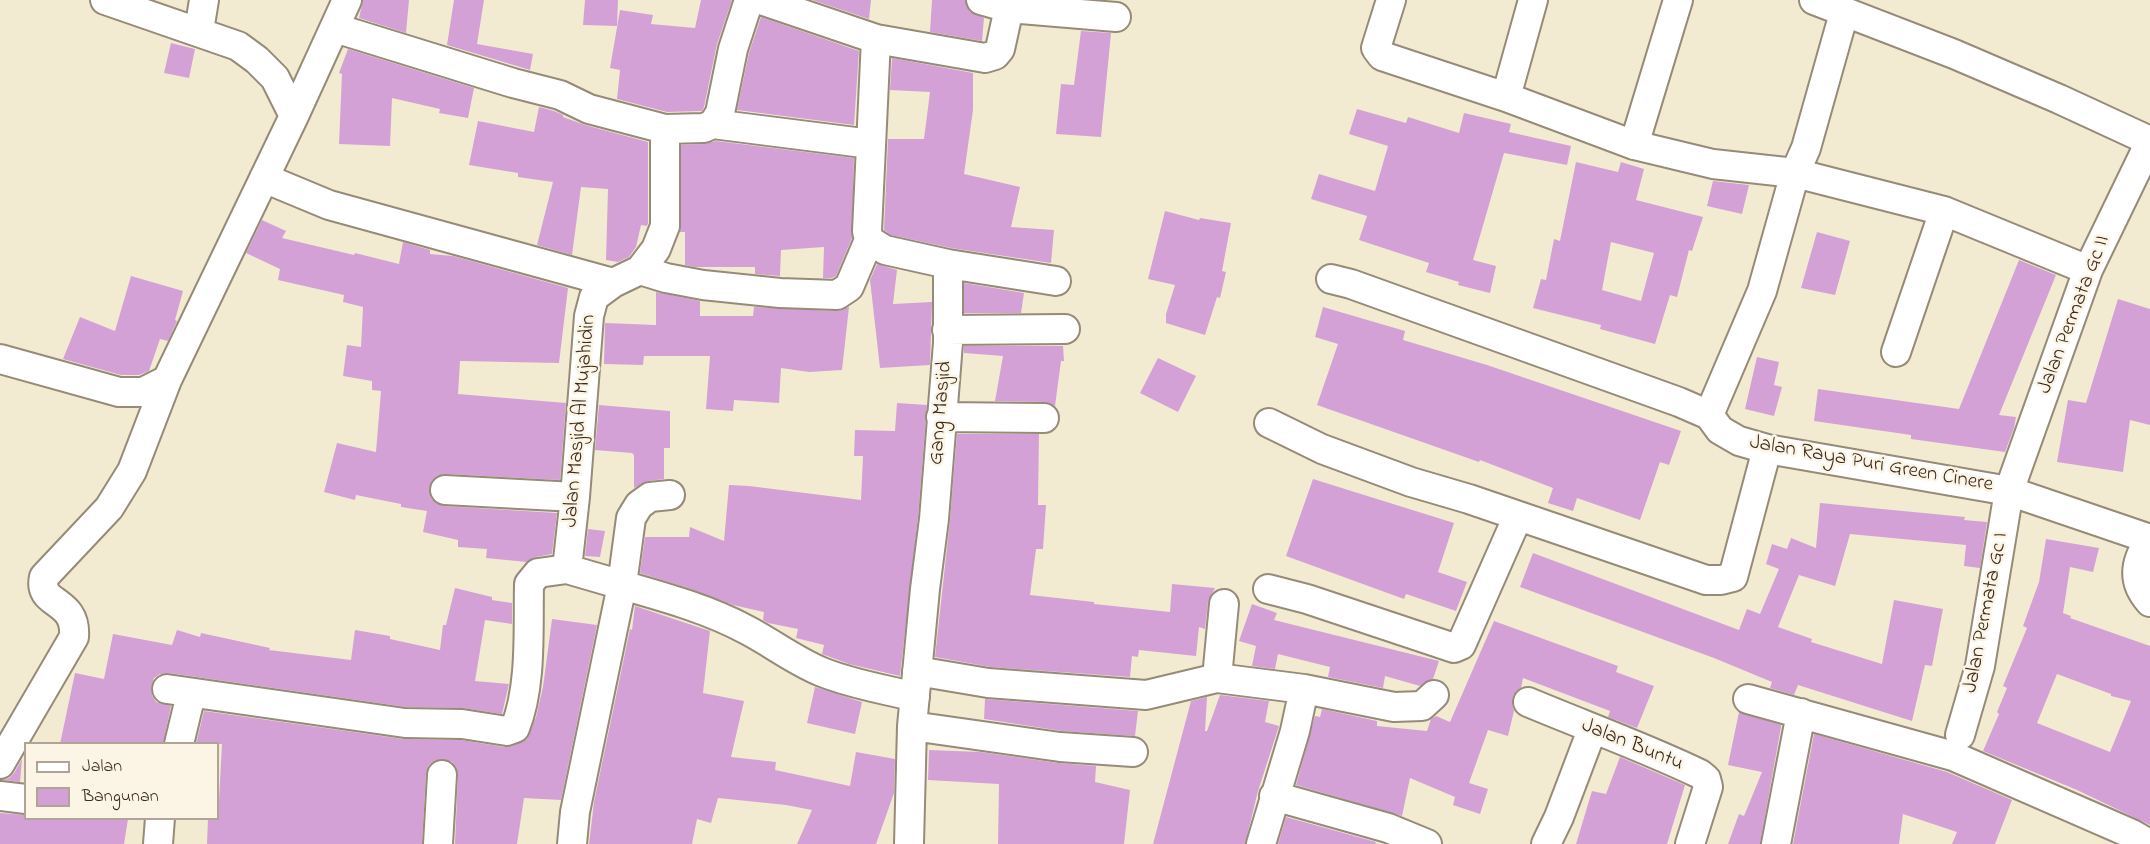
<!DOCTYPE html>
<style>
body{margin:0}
#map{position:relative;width:2150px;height:844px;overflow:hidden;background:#f2ebd1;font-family:"Indie Flower",sans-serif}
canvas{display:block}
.legend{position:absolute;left:24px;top:742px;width:195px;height:78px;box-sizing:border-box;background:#fcf5e5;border:2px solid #afa495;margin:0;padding:8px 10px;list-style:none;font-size:18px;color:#3b2a1e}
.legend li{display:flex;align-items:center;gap:12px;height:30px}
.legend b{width:30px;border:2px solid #afa495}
</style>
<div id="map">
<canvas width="2150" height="844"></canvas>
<ul class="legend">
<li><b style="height:8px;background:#fff"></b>Jalan</li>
<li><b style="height:16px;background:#d4a1d7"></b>Bangunan</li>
</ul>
</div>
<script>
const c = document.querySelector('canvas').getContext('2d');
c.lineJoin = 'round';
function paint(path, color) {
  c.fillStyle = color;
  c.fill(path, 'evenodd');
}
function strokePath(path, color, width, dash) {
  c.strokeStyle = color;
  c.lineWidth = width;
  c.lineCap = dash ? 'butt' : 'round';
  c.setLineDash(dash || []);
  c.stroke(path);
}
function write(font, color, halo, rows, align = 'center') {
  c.font = font + ' "Indie Flower",sans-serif';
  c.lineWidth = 5;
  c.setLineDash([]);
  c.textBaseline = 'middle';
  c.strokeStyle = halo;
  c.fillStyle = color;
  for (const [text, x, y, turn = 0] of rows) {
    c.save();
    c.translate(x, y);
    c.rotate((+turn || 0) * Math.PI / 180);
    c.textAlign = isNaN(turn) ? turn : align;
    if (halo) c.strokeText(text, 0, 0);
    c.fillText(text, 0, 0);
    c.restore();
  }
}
const building = new Path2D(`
 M 363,0 L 409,0 L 406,33 L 359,18 Z
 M 454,0 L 484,0 L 477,44 L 533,54 L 530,70 L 447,45 Z
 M 585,0 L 618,0 L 617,26 L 583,25 Z
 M 701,0 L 732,0 L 717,44 L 704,107 L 702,111 L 667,112 L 617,99 L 620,70 L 610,68 L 620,10 L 653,15 L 651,24 L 695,28 Z
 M 812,0 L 871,0 L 869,19 Z
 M 932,0 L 965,0 L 970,12 L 984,18 L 982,41 L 930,32 Z
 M 761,17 L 859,51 L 854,125 L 737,110 L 749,53 Z
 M 1081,31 L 1111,33 L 1101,137 L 1056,134 L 1061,84 L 1074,85 Z
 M 171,43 L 195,49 L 189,78 L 164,73 Z
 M 348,49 L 474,88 L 468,118 L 439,113 L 440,109 L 392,98 L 390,146 L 339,144 L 342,74 L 339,73 Z
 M 892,58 L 973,73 L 973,110 L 964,174 L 1020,187 L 1011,227 L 1054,230 L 1051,263 L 951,248 L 891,235 L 884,230 L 888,139 L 924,139 L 930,92 L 890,90 Z
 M 539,107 L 554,111 L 563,115 L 563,117 L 585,125 L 648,142 L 648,223 L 647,226 L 641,225 L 636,247 L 629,257 L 618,262 L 606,260 L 608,189 L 581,187 L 572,255 L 537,245 L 553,182 L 518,177 L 518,173 L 469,165 L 478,121 L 534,132 Z
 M 1357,109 L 1406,123 L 1408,117 L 1459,133 L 1464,113 L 1511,124 L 1509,132 L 1571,146 L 1567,165 L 1504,153 L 1473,260 L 1496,266 L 1490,293 L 1458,285 L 1459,282 L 1426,272 L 1429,263 L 1359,240 L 1367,216 L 1311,199 L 1319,174 L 1375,191 L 1388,146 L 1349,134 Z
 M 716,141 L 854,158 L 852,238 L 836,276 L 832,278 L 823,278 L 824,247 L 781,250 L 780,276 L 755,274 L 755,267 L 695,267 L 685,265 L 685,232 L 680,232 L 681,145 L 704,144 Z
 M 1576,162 L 1618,172 L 1621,162 L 1644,169 L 1636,200 L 1703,217 L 1692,251 L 1689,250 L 1677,297 L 1670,295 L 1655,344 L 1600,329 L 1601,325 L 1533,308 L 1541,279 L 1546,280 L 1554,239 L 1560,241 ZM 1611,242 L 1654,253 L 1641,301 L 1602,290 Z
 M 1713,181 L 1749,185 L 1742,214 L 1707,206 Z
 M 1165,211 L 1199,220 L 1200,218 L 1231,223 L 1222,271 L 1226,272 L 1220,298 L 1217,297 L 1205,335 L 1166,323 L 1166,314 L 1175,285 L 1148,279 Z
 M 262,220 L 286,231 L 282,238 L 354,255 L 355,253 L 399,264 L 403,242 L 430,250 L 430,254 L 453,256 L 568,288 L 559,363 L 460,361 L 458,394 L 566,403 L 560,480 L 446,474 L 437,476 L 432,481 L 429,489 L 431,498 L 436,503 L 444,506 L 557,513 L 552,554 L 536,557 L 527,562 L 486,558 L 487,549 L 458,547 L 458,540 L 423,532 L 427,511 L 401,507 L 401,504 L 356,495 L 355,500 L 324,492 L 337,443 L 376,452 L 381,391 L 372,390 L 372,381 L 343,376 L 347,345 L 361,347 L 363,307 L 343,302 L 344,295 L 278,280 L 280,269 L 246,253 Z
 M 1817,232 L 1850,241 L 1835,295 L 1801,288 Z
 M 2019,260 L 2056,275 L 1999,415 L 2016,417 L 2014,428 L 2005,452 L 1911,439 L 1911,435 L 1814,421 L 1818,389 L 1959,409 Z
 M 877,264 L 897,270 L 893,304 L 932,302 L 930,365 L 880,368 L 870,280 Z
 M 131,276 L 183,291 L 175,320 L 177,321 L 168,341 L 160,339 L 149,371 L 139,375 L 121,375 L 63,359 L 80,317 L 115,331 Z
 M 964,283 L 1024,293 L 1021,313 L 964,313 Z
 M 656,292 L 700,301 L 700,316 L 753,316 L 754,307 L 836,311 L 849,307 L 842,370 L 809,372 L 781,368 L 779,403 L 734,400 L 733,411 L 706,409 L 710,356 L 644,356 L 643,365 L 604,364 L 605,323 L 656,325 Z
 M 2118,299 L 2150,309 L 2150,425 L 2130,420 L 2123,472 L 2057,462 L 2068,400 L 2086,403 Z
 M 1323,307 L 1405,331 L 1403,340 L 1487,365 L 1681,431 L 1669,465 L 1660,462 L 1640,520 L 1577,498 L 1573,511 L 1548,503 L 1553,488 L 1480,460 L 1479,462 L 1317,405 L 1338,344 L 1315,337 Z
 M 964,346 L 1063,346 L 1064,361 L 1061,361 L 1055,406 L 1044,402 L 995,401 L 1003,356 L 964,353 Z
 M 1757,357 L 1779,362 L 1774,385 L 1782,387 L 1774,416 L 1745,409 Z
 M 1158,358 L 1196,376 L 1178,412 L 1140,393 Z
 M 897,403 L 927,405 L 918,517 L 900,676 L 849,664 L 822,654 L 824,645 L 796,638 L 798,629 L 768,623 L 763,620 L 764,612 L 733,605 L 691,589 L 640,573 L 645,537 L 689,537 L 690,527 L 724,541 L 729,485 L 749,486 L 861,500 L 863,456 L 854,456 L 855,430 L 895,431 Z
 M 599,405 L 670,411 L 670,448 L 664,448 L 664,479 L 648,481 L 634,488 L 634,455 L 632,453 L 595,450 Z
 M 957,434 L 1039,434 L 1038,505 L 1046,505 L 1043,549 L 1036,549 L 1030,595 L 1094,602 L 1094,604 L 1170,612 L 1172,584 L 1215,588 L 1208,602 L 1205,629 L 1199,627 L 1196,656 L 1139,650 L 1138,657 L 1132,656 L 1130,677 L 990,667 L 935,657 L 950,520 Z
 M 1313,479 L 1454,523 L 1438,572 L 1467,582 L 1456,611 L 1406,594 L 1404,599 L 1286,556 Z
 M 1820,503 L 1965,517 L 1964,520 L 1987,522 L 1980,568 L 1964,566 L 1966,545 L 1850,534 L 1835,586 L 1799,575 L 1778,627 L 1812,639 L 1811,642 L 1882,664 L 1894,600 L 1943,609 L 1932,666 L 1925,665 L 1912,721 L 1798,685 L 1794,695 L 1770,688 L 1772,682 L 1714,658 L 1520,587 L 1533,553 L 1739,630 L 1747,609 L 1760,614 L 1779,569 L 1766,564 L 1772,544 L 1787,549 L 1791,538 L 1816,548 Z
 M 588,529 L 605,531 L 600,557 L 585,556 Z
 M 2046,539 L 2099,548 L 2093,572 L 2070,567 L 2063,613 L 2071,616 L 2070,618 L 2150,646 L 2150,825 L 2077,790 L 1983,751 L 1999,714 L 1997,712 L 2007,688 L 2003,686 L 2027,628 L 2023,626 L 2039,582 ZM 2057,674 L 2111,694 L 2111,696 L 2131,701 L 2110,752 L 2037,723 Z
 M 455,588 L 492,597 L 492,600 L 512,603 L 512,624 L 485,620 L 475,681 L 509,684 L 502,714 L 462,708 L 406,707 L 169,673 L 160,674 L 154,678 L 151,687 L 152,695 L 156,702 L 171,706 L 163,744 L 60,744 L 75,673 L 104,679 L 113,634 L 172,645 L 177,630 L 200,637 L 201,633 L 270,648 L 269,650 L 351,660 L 355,630 L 390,636 L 390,639 L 440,650 L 443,625 L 446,625 Z
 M 1252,604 L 1277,613 L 1274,620 L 1439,661 L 1433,679 L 1420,686 L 1385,676 L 1383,688 L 1328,677 L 1330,667 L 1278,654 L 1275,669 L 1252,666 L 1256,646 L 1239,641 Z
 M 635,606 L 710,631 L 703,693 L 744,701 L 731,757 L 776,762 L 775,770 L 850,786 L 856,752 L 895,759 L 894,793 L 876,844 L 797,844 L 812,810 L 786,805 L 718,798 L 711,823 L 697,819 L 692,844 L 589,844 L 594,802 L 630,629 L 632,630 Z
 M 552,619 L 597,625 L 561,800 L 524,798 L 517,844 L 455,844 L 458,775 L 456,767 L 452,762 L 442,759 L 434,761 L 429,765 L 426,773 L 422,844 L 207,844 L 208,819 L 218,819 L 222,744 L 196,744 L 204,711 L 403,739 L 461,740 L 504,747 L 513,746 L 527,739 L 536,717 L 543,687 Z
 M 1494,621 L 1618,666 L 1616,672 L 1654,686 L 1637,728 L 1608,717 L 1610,711 L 1523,678 L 1521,688 L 1513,696 L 1512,704 L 1514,711 L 1508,736 L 1488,730 L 1469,783 L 1488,789 L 1480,814 L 1453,805 L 1455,797 L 1410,778 L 1402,816 L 1296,785 L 1315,716 L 1320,717 L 1322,709 L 1377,721 L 1377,726 L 1427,731 L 1431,719 L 1436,716 L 1450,722 Z
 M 815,687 L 862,702 L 855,734 L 807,723 Z
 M 1220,695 L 1269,701 L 1265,722 L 1279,726 L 1258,791 L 1245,844 L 1153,844 L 1191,701 L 1207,697 L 1205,731 L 1207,731 Z
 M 985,699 L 1138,711 L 1135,736 L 1062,731 L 984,719 Z
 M 1739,712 L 1781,725 L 1781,727 L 1760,844 L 1728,844 L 1739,814 L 1744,816 L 1762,772 L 1728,765 Z
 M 1814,734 L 1947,772 L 2012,800 L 1995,844 L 1952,844 L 1957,832 L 1903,814 L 1899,844 L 1793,844 Z
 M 929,750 L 980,752 L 1058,763 L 1096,766 L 1095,782 L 1130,790 L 1124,844 L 998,844 L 999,784 L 928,780 Z
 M 1620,757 L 1685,785 L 1667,844 L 1576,844 L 1592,791 L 1606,794 Z
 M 22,759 L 20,782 L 3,780 L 9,778 L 14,773 Z
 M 0,813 L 26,815 L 26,819 L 128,819 L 124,844 L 0,844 Z
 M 1286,817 L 1376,842 L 1375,844 L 1278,844 Z`);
const minor = new Path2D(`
 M 105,0 L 238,46 L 257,60 L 275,78 L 294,116
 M 761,0 L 876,39 L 985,58 L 995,55 L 1000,49 L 1009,8
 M 981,0 L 1009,8 L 1116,17
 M 1391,0 L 1376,48 L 1382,56 L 1506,97 L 1634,145 L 1713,164 L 1795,173 L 1944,211 L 2088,270
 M 1814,0 L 1954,54 L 2059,99 L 2150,141
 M 335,28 L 513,83 L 560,95 L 589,109 L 665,129
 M 199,31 L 204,0
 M 876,39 L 867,231 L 869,240 L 885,250 L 948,264 L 948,343 L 934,519 L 925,589 L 912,726 L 909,844
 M 1506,97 L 1533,0
 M 713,124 L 871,144
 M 1634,145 L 1678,0
 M 264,178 L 329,205 L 613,283
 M 948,264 L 1056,281
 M 640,270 L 666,278 L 703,285 L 780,293 L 837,295 L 849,287 L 869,240
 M 1331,279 L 1351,284 L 1679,402 L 1709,415 L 1720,430 L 1739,441 L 1767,449 L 2009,491 L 2150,539
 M 947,330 L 1065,329
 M 1896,352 L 1944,211
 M 0,359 L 119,392 L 143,392 L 167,380
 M 1709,415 L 1762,291 L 1795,173 L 1806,148 L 1844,13
 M 941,417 L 1044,418
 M 1269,423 L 1322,449 L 1411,482 L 1469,499 L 1706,580 L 1721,580 L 1733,577 L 1767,449
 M 445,490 L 575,497
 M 670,495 L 650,497 L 639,505 L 631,518 L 622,585 C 664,597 708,609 747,630 C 772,643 795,661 822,672 C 851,684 884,689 915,697
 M 2150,540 C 2135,561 2131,581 2150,602
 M 567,569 L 575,497 L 589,316 L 594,297 L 613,283 L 640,270 L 656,249 L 665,226 L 665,129 L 704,128 L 713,124 L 720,113 L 733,49 L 749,0
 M 1268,589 L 1307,599 L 1454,648 L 1461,645 L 1518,516
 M 917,671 L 988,683 L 1146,695 L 1217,678 L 1304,689 L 1394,707 L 1422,706 L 1434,695
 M 1217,678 L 1224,604
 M 167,689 L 405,723 L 462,724 L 507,731 L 515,728 C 532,686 528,629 529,584 L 538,573 L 567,569 L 622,585 L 575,812 L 572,844
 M 1748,699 L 1953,756 L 2132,834 L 2149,844
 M 1528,702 C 1585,726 1644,747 1700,774 L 1706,779 L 1708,787 L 1690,844
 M 912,726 L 1060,747 L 1133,752
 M 1960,735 L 1980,666 L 2009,491 L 2088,270 L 2150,142
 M 179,744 L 191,694
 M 0,764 L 74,637 C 77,597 37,607 44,577 L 109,508 L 132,471 L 167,380 L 294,116 L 347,0
 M 0,796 L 26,799
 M 1274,796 L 1388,828 L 1427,844
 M 158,844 L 160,818
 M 438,844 L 442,775
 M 1261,844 L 1295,731 L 1304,689
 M 1546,844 L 1559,817 L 1592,730
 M 1776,844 L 1801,713`);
const streetNames = [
 ["Jalan Permata Gc II",2075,315,-69],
 ["Gang Masjid",942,413,-85],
 ["Jalan Masjid Al Mujahidin",581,421,-85],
 ["Jalan Raya Puri Green Cinere",1871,465,10],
 ["Jalan Permata Gc I",1987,613,-79],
 ["Jalan Buntu",1632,746,22]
];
paint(building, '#d4a1d7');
strokePath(minor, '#968a78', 32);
strokePath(minor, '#fff', 28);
write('21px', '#3b2a1e', '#fcf5e5', streetNames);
</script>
